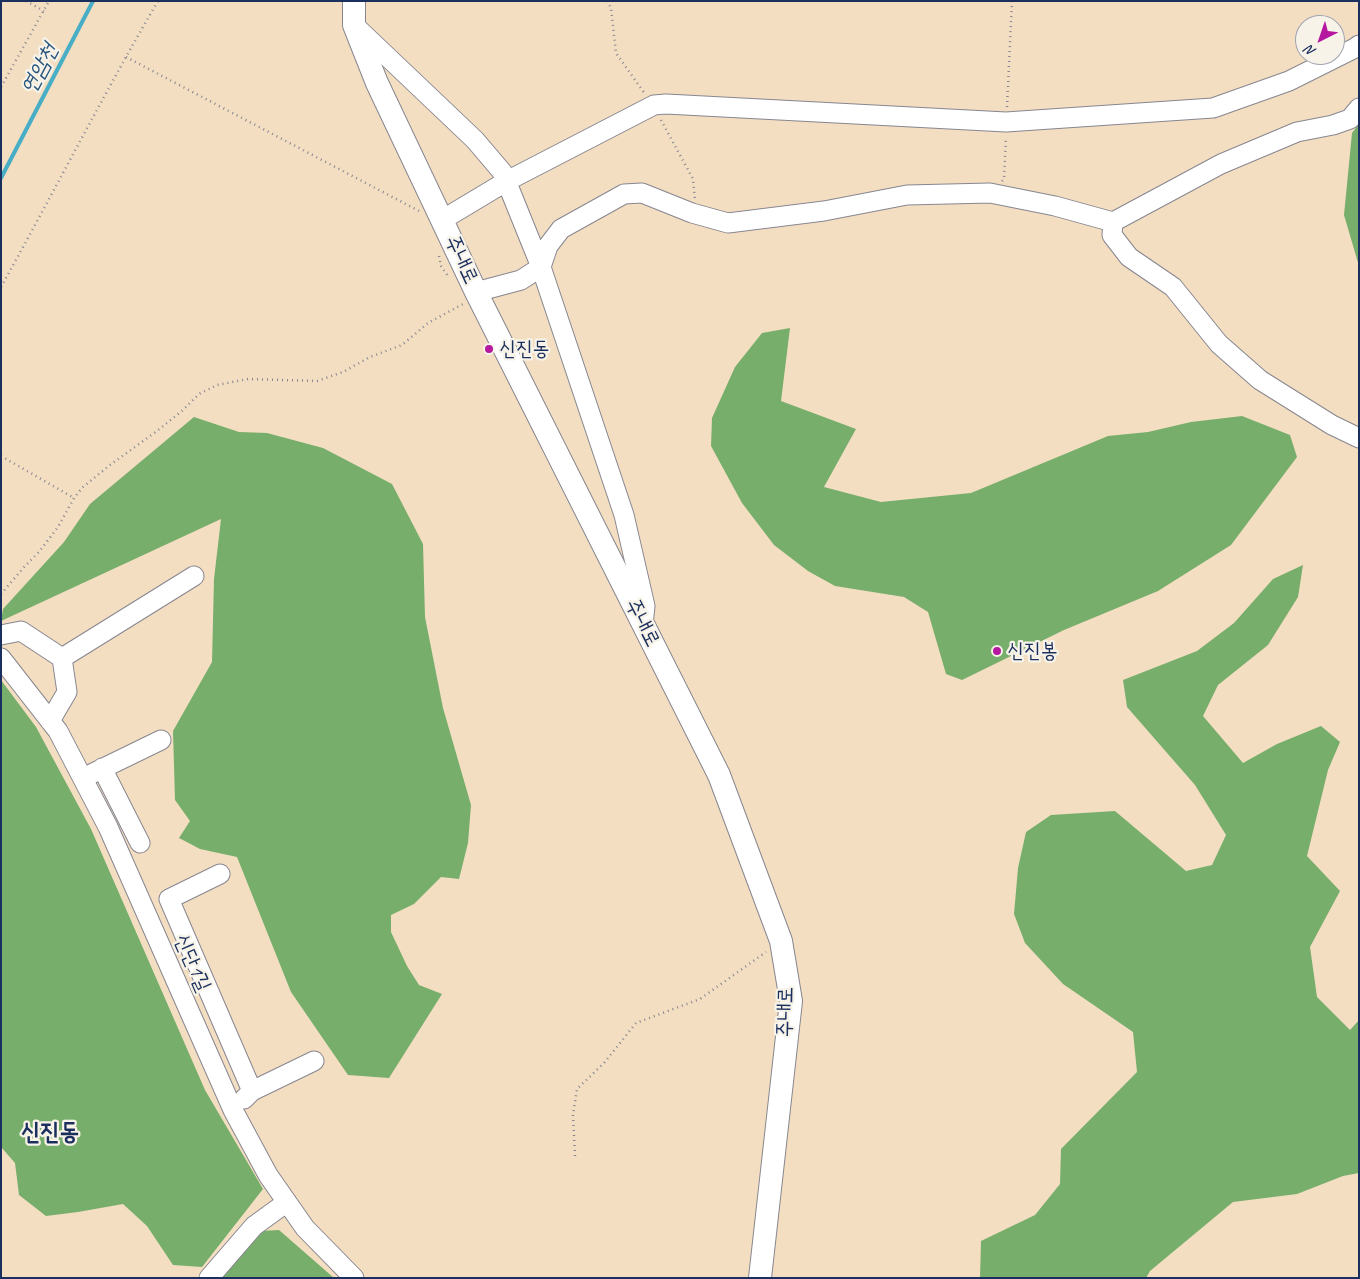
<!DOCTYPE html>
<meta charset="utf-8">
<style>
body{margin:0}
#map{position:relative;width:1360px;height:1279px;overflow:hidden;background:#f3dec1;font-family:Caveat,sans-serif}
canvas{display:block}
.frame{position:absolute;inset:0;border:2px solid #1b2f5e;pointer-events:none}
.north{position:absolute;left:1295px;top:15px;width:50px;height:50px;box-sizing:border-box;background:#f7f3e8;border:1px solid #9fa5b1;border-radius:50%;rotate:221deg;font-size:14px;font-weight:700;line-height:20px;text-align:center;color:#1b2f5e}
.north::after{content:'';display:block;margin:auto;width:18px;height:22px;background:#b5179e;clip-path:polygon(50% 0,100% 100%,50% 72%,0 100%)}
</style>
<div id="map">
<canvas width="1360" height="1279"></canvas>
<div class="frame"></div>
<div class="north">N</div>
</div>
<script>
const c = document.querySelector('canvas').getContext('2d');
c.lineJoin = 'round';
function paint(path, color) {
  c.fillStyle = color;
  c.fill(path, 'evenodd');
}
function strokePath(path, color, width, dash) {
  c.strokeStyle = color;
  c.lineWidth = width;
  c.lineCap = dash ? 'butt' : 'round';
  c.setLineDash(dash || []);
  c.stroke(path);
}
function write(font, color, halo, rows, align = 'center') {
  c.font = font + ' Caveat,"Poor Story",sans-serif';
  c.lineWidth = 4.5;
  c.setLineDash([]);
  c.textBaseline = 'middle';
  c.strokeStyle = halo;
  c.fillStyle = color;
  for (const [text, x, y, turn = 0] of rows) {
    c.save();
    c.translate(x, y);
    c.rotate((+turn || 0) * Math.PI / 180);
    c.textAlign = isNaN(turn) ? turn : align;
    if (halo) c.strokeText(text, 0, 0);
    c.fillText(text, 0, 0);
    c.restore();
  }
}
const forest = new Path2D(`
 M 1359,124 L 1359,266 L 1344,215 L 1352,133 Z
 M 790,328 L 781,401 L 856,429 L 824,487 L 881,502 L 971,493 L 1108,436 L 1148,432 L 1191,422 L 1242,416 L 1290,435 L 1297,457 L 1231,545 L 1158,591 L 1064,630 L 962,680 L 946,674 L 928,612 L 904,597 L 835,586 L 808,571 L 774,545 L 742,503 L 711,446 L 712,418 L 735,367 L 762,333 Z
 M 194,417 L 239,432 L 267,433 L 323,448 L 392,484 L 423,544 L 425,617 L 443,708 L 471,805 L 468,843 L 459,879 L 441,877 L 414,904 L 391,915 L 391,932 L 407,966 L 419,985 L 442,994 L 389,1078 L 348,1075 L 291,992 L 237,857 L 200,849 L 179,838 L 190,821 L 175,800 L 173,731 L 212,662 L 214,579 L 221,519 L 1,621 L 3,609 L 64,542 L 90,504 Z
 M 1303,565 L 1298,597 L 1268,645 L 1218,685 L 1203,716 L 1243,763 L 1277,744 L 1321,726 L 1340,742 L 1328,770 L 1307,856 L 1340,891 L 1310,947 L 1317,997 L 1350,1030 L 1359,1020 L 1359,1173 L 1343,1176 L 1297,1194 L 1233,1202 L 1150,1271 L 1146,1278 L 980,1278 L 981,1241 L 1035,1215 L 1060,1184 L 1061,1149 L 1137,1072 L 1133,1032 L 1063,984 L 1025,943 L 1014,914 L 1018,868 L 1026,832 L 1051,815 L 1115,811 L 1186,871 L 1212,865 L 1226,835 L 1195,785 L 1127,707 L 1123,680 L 1197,651 L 1234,623 L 1273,579 Z
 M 1,680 L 36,727 L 91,829 L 205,1090 L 263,1189 L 202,1267 L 173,1265 L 147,1226 L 123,1204 L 78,1212 L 46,1216 L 19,1195 L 15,1163 L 1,1147 Z
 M 279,1230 L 334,1278 L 224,1278 L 220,1271 L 260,1231 Z`);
const stream = new Path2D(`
 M 1,178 L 93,1`);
const path = new Path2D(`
 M 26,1 L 44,11
 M 607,1 L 611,8 L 616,53 L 645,94
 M 126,57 L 419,211
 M 1,87 L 49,1
 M 1007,107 L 1012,1
 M 661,120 L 693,179 L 695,199
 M 1002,181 L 1004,179 L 1006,137
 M 439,256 L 441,266 L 448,276
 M 1,287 C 54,192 103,95 158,1
 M 1,456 L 74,498
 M 1,594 L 25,566 L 39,552 L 58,527 L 74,498 L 83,487 L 110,465 L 157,431 L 183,410 L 199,394 L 217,385 L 248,379 L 317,381 L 343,372 L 370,357 L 402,345 L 428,323 L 463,304
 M 575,1156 L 573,1115 L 577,1089 L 604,1063 L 636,1023 L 700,999 L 766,952`);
const minor = new Path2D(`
 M 354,25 L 475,140 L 503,173 L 541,267 L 624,515 L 645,606 L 643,625
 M 442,220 L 507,181 L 654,105 L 666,104 L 1006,122 L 1213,108 L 1289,81 L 1355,48 L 1359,45
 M 1113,222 L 1112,235 L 1129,257 L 1173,287 L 1219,344 L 1260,380 L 1332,425 L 1359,438
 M 476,292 L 521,280 L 541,267 L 548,246 L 561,229 L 624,194 L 642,193 L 692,213 L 728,223 L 824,211 L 907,195 L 990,193 L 1055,206 L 1113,222 L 1221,164 L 1297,132 L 1333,125 L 1350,119 L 1359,108
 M 1,635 L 21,631 L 62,658 L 67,692 L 50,721
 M 1,658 L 58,731 L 108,827 L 233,1110 L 268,1175 L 305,1228 L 354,1278
 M 62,658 L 194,576
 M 102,768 L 140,843
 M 83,778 L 161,740
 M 220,874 L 169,899 L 252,1091
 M 244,1099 L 252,1091 L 314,1061
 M 209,1278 L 254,1226 L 287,1202`);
const major = new Path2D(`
 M 354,1 L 354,25 L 377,83 L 476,292 L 719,775 L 781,941 L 791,1001 L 760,1278`);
const markers = [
 [489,349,5,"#b5179e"],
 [997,651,5,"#b5179e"]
];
const streetNames = [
 ["주내로",461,260,65],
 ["주내로",642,623,63],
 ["신단1길",192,963,66],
 ["주내로",786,1012,-89]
];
const poiNames = [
 ["신진동",499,349],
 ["신진봉",1007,651]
];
const waterNames = [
 ["연암천",40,69,-62]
];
const quarterNames = [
 ["신진동",50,1133]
];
paint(forest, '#77ae6c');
strokePath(stream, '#47aec6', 4);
strokePath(minor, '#878690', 21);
strokePath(major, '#878690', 24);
strokePath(path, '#878690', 2.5, [1, 4]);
strokePath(minor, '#fff', 19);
strokePath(major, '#fff', 22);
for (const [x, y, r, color] of markers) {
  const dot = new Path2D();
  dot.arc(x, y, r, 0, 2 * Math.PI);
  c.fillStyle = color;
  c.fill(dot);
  strokePath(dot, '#f7f3e8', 2);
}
write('21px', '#1b2f5e', '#f7f3e8', streetNames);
write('21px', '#1b2f5e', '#f7f3e8', poiNames, 'left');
write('italic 22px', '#28557d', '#f7f3e8', waterNames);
write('bold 24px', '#1b2f5e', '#f7f3e8', quarterNames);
</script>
